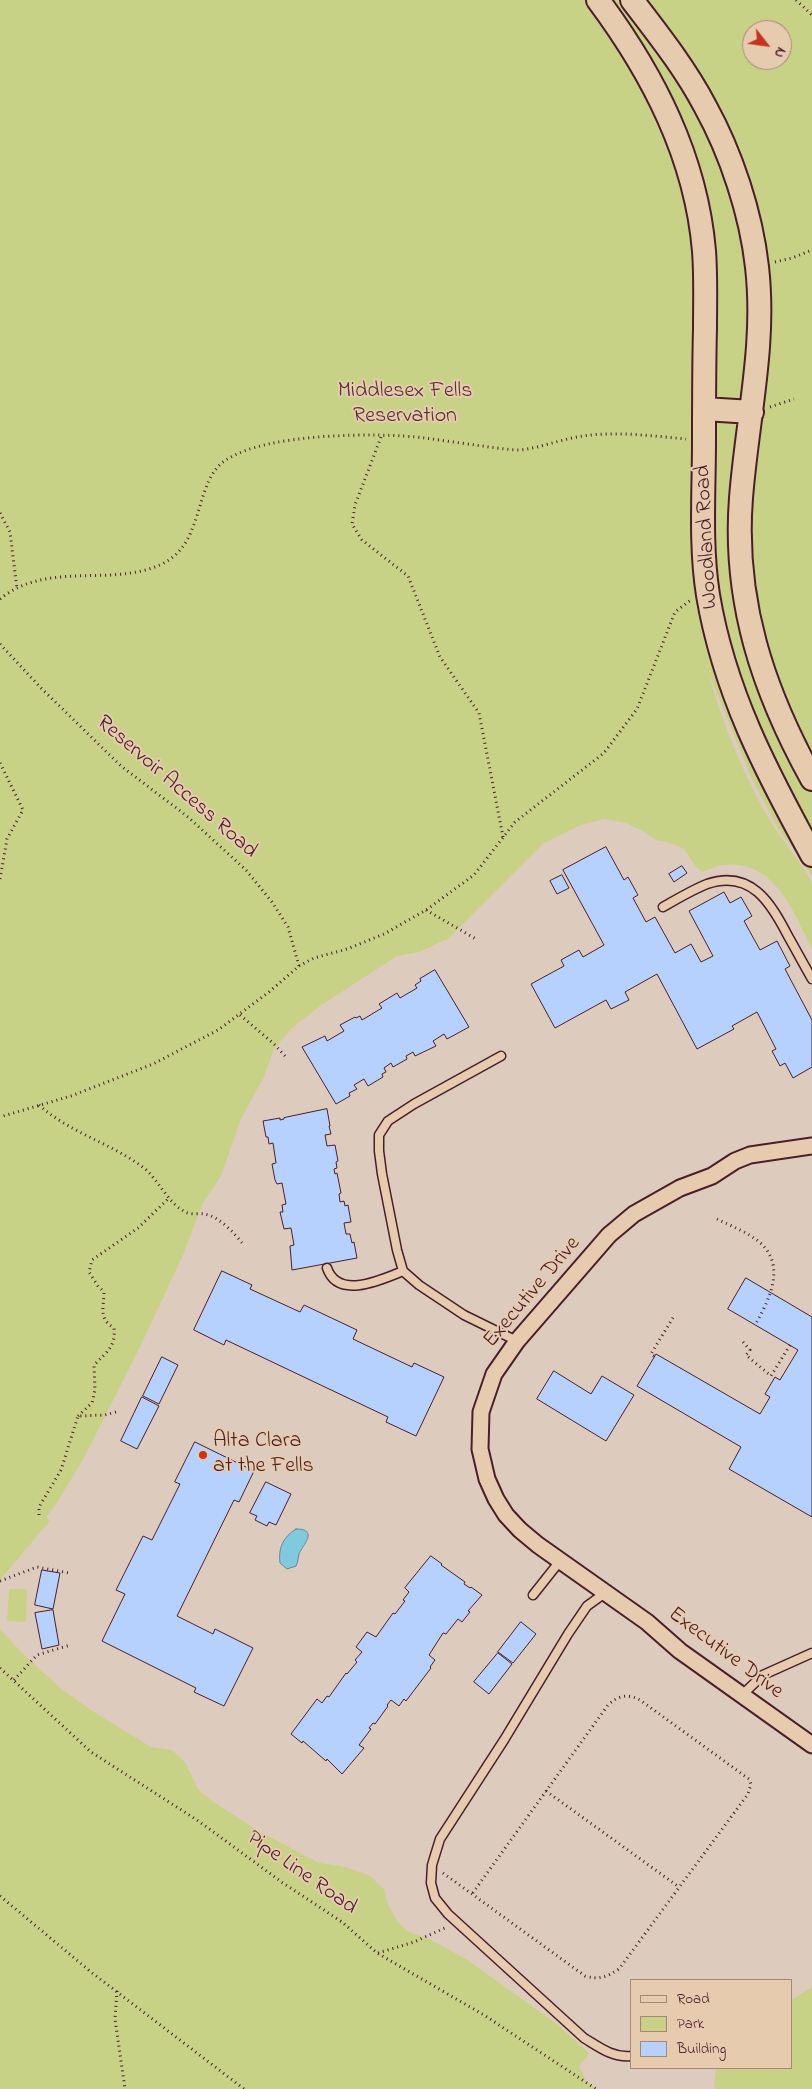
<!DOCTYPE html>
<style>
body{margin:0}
#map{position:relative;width:812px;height:2089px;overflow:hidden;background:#ddccbe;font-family:"Indie Flower",sans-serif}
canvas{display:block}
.legend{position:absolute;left:630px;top:1979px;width:162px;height:90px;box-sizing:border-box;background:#e7cbae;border:1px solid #a8867a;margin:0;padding:6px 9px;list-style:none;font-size:15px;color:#4a1f2b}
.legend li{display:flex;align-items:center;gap:10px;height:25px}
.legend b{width:25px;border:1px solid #a8867a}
.north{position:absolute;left:742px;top:20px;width:50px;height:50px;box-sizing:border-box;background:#e7cbae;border:1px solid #a8867a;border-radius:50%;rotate:120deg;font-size:14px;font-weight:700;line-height:20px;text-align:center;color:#4a1f2b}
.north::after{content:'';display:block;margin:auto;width:18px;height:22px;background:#c8321e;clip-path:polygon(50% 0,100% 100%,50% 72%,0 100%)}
</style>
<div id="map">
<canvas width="812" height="2089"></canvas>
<ul class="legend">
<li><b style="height:6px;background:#e7cbae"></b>Road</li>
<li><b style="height:14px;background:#c7d286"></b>Park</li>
<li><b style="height:14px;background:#b7d1ff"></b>Building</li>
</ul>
<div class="north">N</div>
</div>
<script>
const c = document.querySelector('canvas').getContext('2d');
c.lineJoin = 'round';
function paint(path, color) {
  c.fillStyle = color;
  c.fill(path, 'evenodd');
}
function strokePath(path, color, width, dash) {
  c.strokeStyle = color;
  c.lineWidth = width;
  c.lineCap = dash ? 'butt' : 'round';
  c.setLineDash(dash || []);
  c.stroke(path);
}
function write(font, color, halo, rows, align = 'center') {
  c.font = font + ' "Indie Flower",sans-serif';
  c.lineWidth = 4;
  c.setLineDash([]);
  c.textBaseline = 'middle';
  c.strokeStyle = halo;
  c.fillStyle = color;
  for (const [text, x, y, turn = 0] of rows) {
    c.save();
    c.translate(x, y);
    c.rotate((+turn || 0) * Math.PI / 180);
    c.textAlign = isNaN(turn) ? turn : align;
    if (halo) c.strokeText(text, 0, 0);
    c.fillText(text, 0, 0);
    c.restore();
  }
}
const green = new Path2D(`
 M 0,0 L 812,0 L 812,876 L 778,828 L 752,779 L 709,674 C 722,723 746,781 772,824 C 780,837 810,874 812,884 C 812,902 812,930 812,949 C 794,912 774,859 724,865 C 717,865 709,870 702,872 L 696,867 L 684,849 L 670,843 L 656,840 L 643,831 L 626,823 L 604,819 L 581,825 L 544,843 L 449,938 L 419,952 L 397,956 L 320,1006 L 292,1028 L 274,1049 L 264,1077 L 241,1119 L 221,1176 L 203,1203 L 183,1255 L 141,1345 L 85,1456 L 57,1503 L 46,1517 L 50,1521 L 0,1580 ZM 752,30 L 782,30 L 782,60 L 752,60 Z
 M 9,1589 L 27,1589 L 26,1622 L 7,1621 Z
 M 0,1629 L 25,1656 L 64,1691 L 94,1712 L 151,1747 L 172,1750 L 185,1762 L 198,1789 L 212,1801 L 257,1830 L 319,1863 L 341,1866 L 369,1875 L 384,1889 L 387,1902 L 397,1921 L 407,1931 L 431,1940 L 466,1959 L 557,2024 L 589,2053 L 579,2067 L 587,2082 L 597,2089 L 0,2089 Z
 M 812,1987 L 812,2089 L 715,2089 L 714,2084 L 716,2068 L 791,2068 L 791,2000 Z`);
const water = new Path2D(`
 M 296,1529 C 320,1529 302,1546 299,1554 C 298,1558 298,1562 296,1566 L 287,1569 L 280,1563 C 278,1548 283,1537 296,1529 Z`);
const building = new Path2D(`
 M 606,847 L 624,880 L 628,877 L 638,895 L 633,898 L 646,922 L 655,917 L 675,953 L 691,944 L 701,962 L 713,956 L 689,911 L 724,892 L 730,903 L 741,897 L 752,916 L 744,921 L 760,950 L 777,941 L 790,966 L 785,969 L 812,1020 L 812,1067 L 793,1078 L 785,1063 L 780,1066 L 772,1051 L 776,1049 L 757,1012 L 732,1026 L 734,1029 L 697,1049 L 657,974 L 625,992 L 629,1000 L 611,1009 L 606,1000 L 555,1028 L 531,984 L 564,966 L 561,960 L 579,950 L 583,957 L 604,945 L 563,870 Z
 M 682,866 L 687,873 L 674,882 L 669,874 Z
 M 562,875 L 569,888 L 557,894 L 550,881 Z
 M 435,970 L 469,1027 L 447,1039 L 444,1034 L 433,1041 L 436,1046 L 415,1056 L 413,1052 L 406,1056 L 407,1059 L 393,1067 L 391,1063 L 384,1068 L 386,1072 L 382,1074 L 383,1077 L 368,1086 L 364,1079 L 354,1085 L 357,1089 L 349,1093 L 350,1096 L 336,1104 L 302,1047 L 325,1036 L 327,1041 L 344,1031 L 340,1025 L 355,1017 L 356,1018 L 360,1016 L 362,1020 L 382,1008 L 379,1004 L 397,993 L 400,998 L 417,988 L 415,985 L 421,981 L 420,979 Z
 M 327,1109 L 330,1126 L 329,1126 L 331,1134 L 325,1135 L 327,1146 L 335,1145 L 338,1161 L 336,1162 L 337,1168 L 334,1169 L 335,1174 L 337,1173 L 341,1193 L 339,1194 L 340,1202 L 344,1201 L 345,1206 L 348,1205 L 351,1222 L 344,1223 L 346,1234 L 350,1234 L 352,1243 L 354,1242 L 357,1258 L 292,1270 L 290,1246 L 294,1245 L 291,1228 L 284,1229 L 280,1212 L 283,1212 L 282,1205 L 286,1204 L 282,1183 L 277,1184 L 275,1180 L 272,1164 L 276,1163 L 273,1143 L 269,1144 L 268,1137 L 266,1137 L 263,1121 L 280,1118 L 280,1120 L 284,1119 L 284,1118 Z
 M 222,1271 L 252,1285 L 250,1289 L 300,1312 L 304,1305 L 357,1330 L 353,1339 L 412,1367 L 414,1363 L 444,1377 L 416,1436 L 386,1422 L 388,1417 L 226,1340 L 224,1345 L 194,1330 Z
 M 746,1278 L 812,1317 L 812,1517 L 729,1469 L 741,1447 L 637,1386 L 656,1354 L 760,1414 L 770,1397 L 765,1394 L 775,1377 L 780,1380 L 798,1350 L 728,1309 Z
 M 162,1357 L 178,1365 L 159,1404 L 143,1396 Z
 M 554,1371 L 591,1394 L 602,1376 L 634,1395 L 606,1441 L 537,1399 Z
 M 142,1397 L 159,1406 L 137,1449 L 121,1441 Z
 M 195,1442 L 254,1471 L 239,1502 L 234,1500 L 177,1616 L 213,1634 L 215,1629 L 253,1648 L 224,1706 L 194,1692 L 196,1688 L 102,1641 L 125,1594 L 116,1590 L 143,1536 L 152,1540 L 180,1484 L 175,1482 Z
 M 266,1482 L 291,1494 L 276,1525 L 269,1522 L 267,1526 L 255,1520 L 257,1516 L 250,1513 Z
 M 431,1556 L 442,1564 L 441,1565 L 465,1582 L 464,1584 L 470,1588 L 471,1587 L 482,1595 L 468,1611 L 470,1612 L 462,1622 L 458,1619 L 446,1634 L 443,1633 L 429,1655 L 435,1660 L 430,1667 L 431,1668 L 406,1701 L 404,1699 L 399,1706 L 391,1700 L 387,1705 L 388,1706 L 375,1724 L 373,1723 L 369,1728 L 371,1729 L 359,1745 L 364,1748 L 342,1774 L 327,1759 L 326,1761 L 303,1741 L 302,1743 L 291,1734 L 317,1699 L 322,1703 L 327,1696 L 329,1697 L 346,1673 L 347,1674 L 357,1662 L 355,1660 L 362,1652 L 356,1647 L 367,1632 L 376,1637 L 393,1613 L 395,1614 L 405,1601 L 403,1600 L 409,1592 L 405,1588 Z
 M 42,1570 L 60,1573 L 53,1609 L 35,1605 Z
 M 53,1610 L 59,1645 L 42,1649 L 35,1613 Z
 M 521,1622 L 536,1634 L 513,1663 L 498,1652 Z
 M 498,1653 L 512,1664 L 489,1694 L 474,1682 Z`);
const path = new Path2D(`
 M 796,0 L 812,15
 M 775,262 L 792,258 L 812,250
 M 770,407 L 794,399
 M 381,437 L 355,505 L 352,524 L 362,540 L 408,576 L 440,657 L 479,713 L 503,837
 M 0,513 L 10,532 L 17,589
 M 0,599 C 48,560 111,588 162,564 C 206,543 193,481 226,460 C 266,433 377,432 425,438 C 446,441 468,444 489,447 C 499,448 509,450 519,450 C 541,448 561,439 583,436 C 617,431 652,436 686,439
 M 0,644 L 40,687 L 121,766 L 188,817 L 246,870 L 272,902 L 288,927 L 299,966 L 269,992 L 218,1030 L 153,1064 L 71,1096 L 0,1117
 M 0,763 L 23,810 L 7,839 L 0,879
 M 426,910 L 476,939
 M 299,966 L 314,958 L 347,949 L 384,934 L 426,910 L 474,875 L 515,822 L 604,753 L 637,709 L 675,612 L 691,600
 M 240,1015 L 274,1044 L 286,1057
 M 39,1105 C 70,1133 111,1143 144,1168 C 158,1179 167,1202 185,1212 C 191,1215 199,1213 204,1214 C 219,1216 234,1233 243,1244
 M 717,1219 C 731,1226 747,1232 758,1241 C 787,1264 770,1299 755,1325
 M 743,1342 L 750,1350 L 746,1355 L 771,1376 L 790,1345
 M 654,1356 L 651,1354 L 674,1316
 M 78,1416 L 92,1403 L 95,1390 L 94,1365 C 107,1352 116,1346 114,1328 C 98,1318 104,1308 104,1292 L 98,1286 L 89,1272 L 92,1260 L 138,1228 L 169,1198
 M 39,1515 L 39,1507 L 61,1470 L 78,1416 L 105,1415 L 116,1412
 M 0,1581 L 37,1567 L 69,1573
 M 0,1668 L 91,1752 L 197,1820 L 283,1883 L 342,1922 L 377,1953 L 484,2015 L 596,2089
 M 14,1680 L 37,1655 L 70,1645
 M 546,1791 L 679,1887
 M 443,1873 L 585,1976 C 599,1980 607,1977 619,1969 L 748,1794 L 751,1784 L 749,1779 L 640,1700 C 627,1693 618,1696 608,1705 L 472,1894
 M 0,1896 L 91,1972 L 244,2089
 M 378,1953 L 414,1942 L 447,1927
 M 117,1991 L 115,2019 L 125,2089`);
const lane = new Path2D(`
 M 663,907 C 677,899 692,890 707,884 C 751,869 771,903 788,936 C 796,950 804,965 812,979
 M 501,1056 L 414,1104 L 388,1121 L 379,1135 L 379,1151 L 382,1174 L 397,1250 L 403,1271 L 419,1285 L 464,1315 L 517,1341
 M 327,1268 C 338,1300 381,1280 403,1271
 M 605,1593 L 587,1606 L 568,1634 L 504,1740 L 440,1839 L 432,1865 L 431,1883 L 435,1898 L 448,1914 L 584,2038 C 599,2047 613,2058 631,2056
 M 533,1595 L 560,1561
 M 743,1694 L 763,1675 L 812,1653`);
const street = new Path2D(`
 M 812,1146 L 750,1155 L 735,1161 L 712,1176 L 680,1188 L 634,1214 L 609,1235 L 517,1341 L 494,1374 L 481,1412 L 480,1449 L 487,1479 L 496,1499 L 506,1515 L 520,1530 L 538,1545 L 647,1622 L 680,1651 L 812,1745`);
const secondary = new Path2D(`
 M 598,0 C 653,74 696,157 704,251 C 706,277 705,302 705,328 C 704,366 704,404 704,441 C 704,492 700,545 708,595 C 724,691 766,771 812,855
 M 632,0 C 658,34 685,68 705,106 C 731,153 751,213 757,267 C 766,345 747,420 741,498 C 733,601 763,690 812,779
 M 704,409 L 752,412`);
const markers = [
 [203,1455,5,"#c8321e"]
];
const parkNames = [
 ["Middlesex Fells",405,392],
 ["Reservation",405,417]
];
const streetNames = [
 ["Woodland Road",708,537,-93],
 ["Reservoir Access Road",176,788,41],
 ["Executive Drive",533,1293,-50],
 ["Executive Drive",725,1654,37],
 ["Pipe Line Road",301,1874,35]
];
const poiNames = [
 ["Alta Clara",213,1442],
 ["at the Fells",213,1467]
];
paint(green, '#c7d286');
paint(water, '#7fcade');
strokePath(water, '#6a8696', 1);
paint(building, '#b7d1ff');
strokePath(building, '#4a1f2b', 1);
strokePath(lane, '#4a1f2b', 11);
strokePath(street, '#4a1f2b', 19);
strokePath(secondary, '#4a1f2b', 26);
strokePath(path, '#4a1f2b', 3, [1, 4]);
strokePath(lane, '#e7cbae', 8);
strokePath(street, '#e7cbae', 15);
strokePath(secondary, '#e7cbae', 22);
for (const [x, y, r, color] of markers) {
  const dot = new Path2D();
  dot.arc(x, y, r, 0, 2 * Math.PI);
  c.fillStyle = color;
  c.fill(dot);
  strokePath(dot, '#e7cbae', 2);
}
write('22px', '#563134', '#e7cbae', parkNames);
write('22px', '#4a1f2b', '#e7cbae', streetNames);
write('22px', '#4a1f2b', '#e7cbae', poiNames, 'left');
</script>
